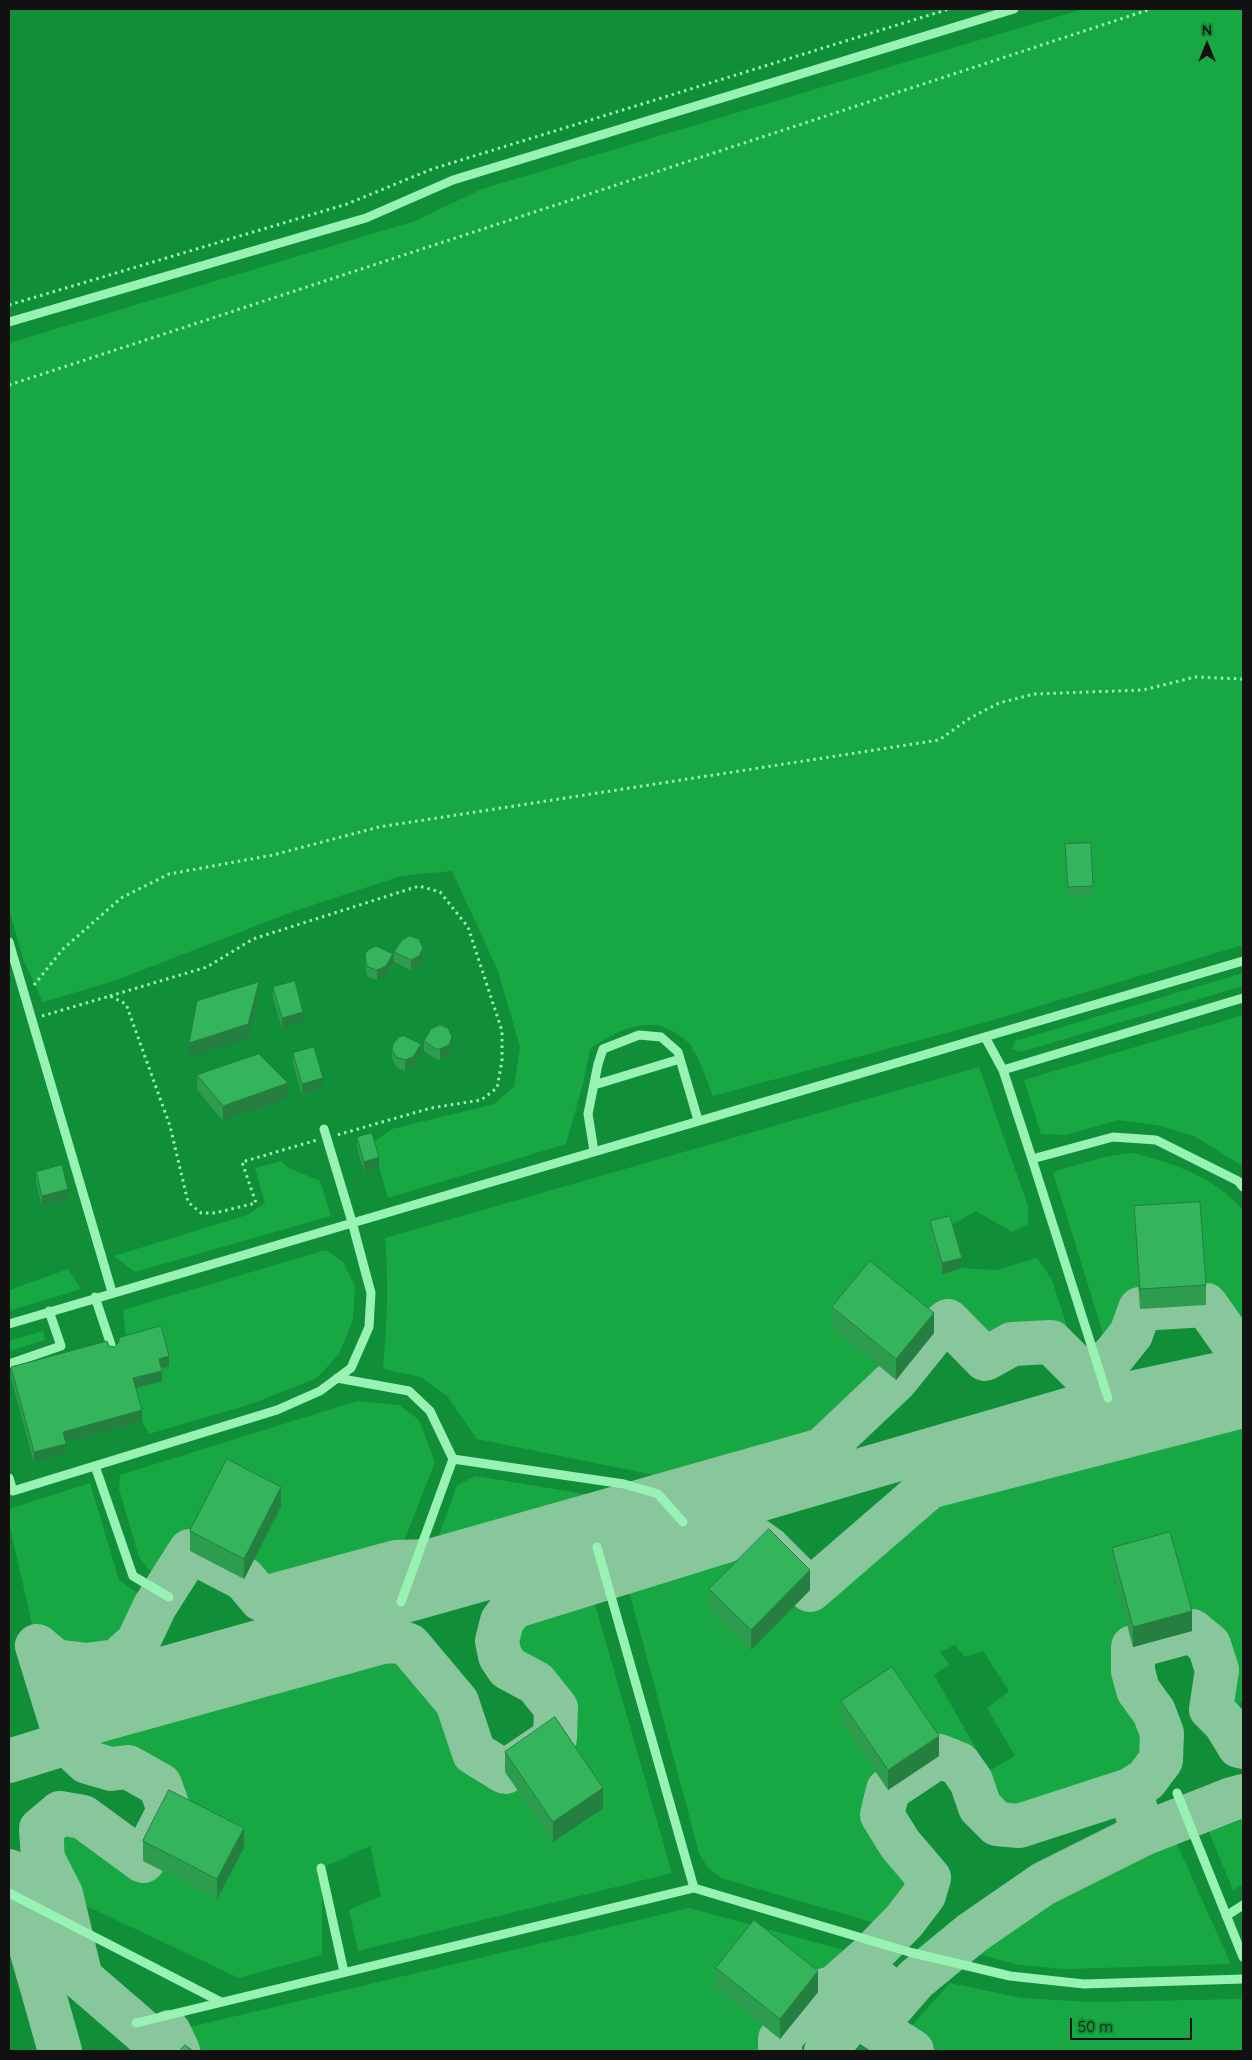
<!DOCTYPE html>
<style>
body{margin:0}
#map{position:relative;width:1252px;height:2060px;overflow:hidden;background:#108e38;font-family:Quicksand,sans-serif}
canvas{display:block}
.frame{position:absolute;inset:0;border:10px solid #111;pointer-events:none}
.north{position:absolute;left:1182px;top:20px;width:50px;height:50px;-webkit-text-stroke:4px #108e38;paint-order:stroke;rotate:0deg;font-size:14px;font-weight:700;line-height:20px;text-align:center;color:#111}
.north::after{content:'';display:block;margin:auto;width:18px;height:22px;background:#111;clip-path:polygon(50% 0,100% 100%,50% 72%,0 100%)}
.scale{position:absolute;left:1070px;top:2018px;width:122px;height:22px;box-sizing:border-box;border:2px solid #111;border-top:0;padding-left:6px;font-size:15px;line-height:18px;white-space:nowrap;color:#111;-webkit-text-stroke:4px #108e38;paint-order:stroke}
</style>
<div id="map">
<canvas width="1252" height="2060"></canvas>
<div class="frame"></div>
<div class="north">N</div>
<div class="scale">50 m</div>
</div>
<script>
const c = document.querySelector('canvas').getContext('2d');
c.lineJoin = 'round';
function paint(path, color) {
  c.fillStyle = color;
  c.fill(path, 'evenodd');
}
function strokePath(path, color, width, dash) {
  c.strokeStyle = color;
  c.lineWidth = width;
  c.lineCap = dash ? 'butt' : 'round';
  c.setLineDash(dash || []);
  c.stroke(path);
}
const green = new Path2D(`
 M 1083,9 L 1243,9 L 1243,945 L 983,1023 L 713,1096 C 706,1078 700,1059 689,1043 C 686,1040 681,1037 677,1034 C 650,1013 614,1032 590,1049 L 583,1084 L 566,1144 L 388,1198 L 372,1143 L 392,1129 L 494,1104 L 514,1087 L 520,1047 L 498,971 L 452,871 L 401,876 L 292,912 L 114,981 L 43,1002 L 23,959 L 9,909 L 9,343 L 415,221 L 482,189 Z
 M 1243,973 L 1243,986 L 1021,1052 L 1012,1049 L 1015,1041 Z
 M 1243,1015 L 1243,1166 L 1194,1136 L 1157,1125 L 1118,1120 L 1066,1135 L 1041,1134 L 1024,1080 Z
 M 979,1067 L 1028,1206 L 1028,1224 L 1012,1232 L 976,1211 L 950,1226 L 931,1232 L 942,1273 L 962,1268 L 996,1270 L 1037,1258 L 1052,1280 L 1082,1373 L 1051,1342 L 1012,1344 L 985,1359 L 948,1321 L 934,1333 L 832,1327 L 896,1380 L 822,1450 L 698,1484 L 477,1439 L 447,1396 L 421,1377 L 383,1369 C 387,1325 389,1282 385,1238 Z
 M 1132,1153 C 1171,1162 1218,1178 1243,1211 L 1243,1318 L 1235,1346 L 1206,1305 L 1200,1222 L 1135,1227 L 1140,1309 L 1131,1334 L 1111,1359 L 1053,1172 L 1104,1157 Z
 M 281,1161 L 289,1168 L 320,1181 L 331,1216 L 135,1272 L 114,1256 L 247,1215 L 265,1203 L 255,1168 Z
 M 326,1250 L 343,1262 L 355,1286 L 353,1320 L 339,1354 L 317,1378 L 254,1403 L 149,1434 L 142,1421 L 131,1381 L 151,1384 L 162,1381 L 159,1369 L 169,1366 L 127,1346 L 123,1310 Z
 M 68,1269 L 81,1289 L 9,1311 L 9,1290 Z
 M 43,1331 L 45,1340 L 9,1351 L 9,1341 Z
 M 357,1401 L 399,1405 L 419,1420 L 435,1462 L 396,1562 L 261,1599 L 244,1579 L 190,1551 L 171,1580 L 149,1570 L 139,1557 L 119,1489 L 120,1475 Z
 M 1243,1406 L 1243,1700 L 1225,1723 L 1211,1709 L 1217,1670 L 1209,1645 L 1192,1631 L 1170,1553 L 1112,1568 L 1133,1647 L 1133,1671 L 1138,1690 L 1154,1712 L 1162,1733 L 1161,1760 L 1146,1780 L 1130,1790 L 1019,1826 L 997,1824 L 980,1807 L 971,1781 L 1015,1756 L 987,1708 L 1009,1691 L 983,1651 L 965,1657 L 955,1645 L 940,1652 L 949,1665 L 934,1675 L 975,1747 L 959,1764 L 939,1756 L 892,1687 L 888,1790 L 882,1815 L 900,1844 L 929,1878 L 924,1895 L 905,1920 L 885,1926 L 721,1878 L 708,1868 L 699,1853 L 624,1572 L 748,1534 L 769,1549 L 751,1650 L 810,1590 L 929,1487 Z
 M 476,1476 L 633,1502 L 430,1561 L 457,1485 Z
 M 90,1483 L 119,1580 L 155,1606 L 138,1642 L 117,1661 L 86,1665 L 55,1661 L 37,1646 L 9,1523 L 9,1509 Z
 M 589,1583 L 672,1873 L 358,1951 L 349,1910 L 381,1896 L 370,1846 L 322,1868 L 322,1955 L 239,1978 L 61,1894 L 43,1859 L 41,1829 L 60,1813 L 83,1817 L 143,1861 L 217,1899 L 243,1848 L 169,1810 L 156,1776 L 128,1767 L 111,1769 L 87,1762 L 67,1743 L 81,1726 L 382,1642 L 397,1641 L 409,1645 L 457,1702 L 474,1753 L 505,1772 L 553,1842 L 603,1808 L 555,1738 L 556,1708 L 536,1683 L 508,1668 L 500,1656 L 497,1641 L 502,1621 L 513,1607 Z
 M 1243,1815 L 1243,1884 L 1233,1890 L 1206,1825 Z
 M 1176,1842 L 1231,1964 L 1065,1969 L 1019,1965 L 978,1954 L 1026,1918 L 1083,1880 Z
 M 689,1908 L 869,1957 L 835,1987 L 818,1992 L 754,1941 L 780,2039 L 780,2051 L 178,2051 L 169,2032 Z
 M 950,1983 L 1022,1998 L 1091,2002 L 1243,1999 L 1243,2051 L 912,2051 L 898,2041 Z`);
const taxiway = new Path2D(`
 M 1243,1343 L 1235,1346 L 1206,1305 L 1140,1309 L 1131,1334 L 1111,1359 L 1082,1373 L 1051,1342 L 1012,1344 L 985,1359 L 948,1321 L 934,1333 L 896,1380 L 822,1450 L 430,1561 L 396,1562 L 261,1599 L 244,1579 L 190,1551 L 155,1606 L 138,1642 L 117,1661 L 86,1665 L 55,1661 L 37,1646 L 67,1743 L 81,1726 L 100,1720 L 382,1642 L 397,1641 L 409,1645 L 457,1702 L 474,1753 L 505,1772 L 555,1738 L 556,1708 L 536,1683 L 508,1668 L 500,1656 L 497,1641 L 502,1621 L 513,1607 L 748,1534 L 769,1549 L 810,1590 L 929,1487 L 1243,1406
 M 91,1689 L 597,1547 L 1108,1398 L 1243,1369
 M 1243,1747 L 1239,1746 L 1225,1723 L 1211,1709 L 1217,1670 L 1209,1645 L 1192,1631 L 1133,1647 L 1133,1671 L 1138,1690 L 1154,1712 L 1162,1733 L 1161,1760 L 1146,1780 L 1130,1790 L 1143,1834 L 1232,1799 L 1243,1796
 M 9,1761 L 67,1743 L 87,1762 L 111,1769 L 128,1767 L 160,1785 L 169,1810 L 143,1861 L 83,1817 L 60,1813 L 41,1829 L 43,1859 L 61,1894 L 81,1978 L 154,2041 L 169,2032 L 178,2051
 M 9,1871 L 60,2051
 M 780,2051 L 780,2039 L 818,1992 L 835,1987 L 869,1957 L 905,1920 L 924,1895 L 929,1878 L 900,1844 L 882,1815 L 888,1790 L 939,1756 L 959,1764 L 971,1781 L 980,1807 L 997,1824 L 1019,1826 L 1130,1790 L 1143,1834 L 1043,1884 L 972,1933 L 916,1979 L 874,2027 L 912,2051
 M 826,2051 L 881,1983`);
const path = new Path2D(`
 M 9,305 L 347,204 L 432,169 L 949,9
 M 9,385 L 1151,9
 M 34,985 L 63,949 L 121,898 L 169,874 L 273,855 L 379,827 L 939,740 L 970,718 L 999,703 L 1034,694 L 1143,690 L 1195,677 L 1243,679
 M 110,996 L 207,967 L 253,939 L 419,886 L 440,892 L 468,927 L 502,1031 L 502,1061 L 497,1088 L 481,1100 L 431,1108 L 337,1135
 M 42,1016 L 110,996 L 126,1004 L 170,1126 L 188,1202 L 201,1213 L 215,1213 L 256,1203 L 242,1162 L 317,1140`);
const lane = new Path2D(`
 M 9,322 L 366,218 L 453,180 L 1014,9
 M 9,942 L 112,1292
 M 985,1037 L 1003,1070 L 1243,998
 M 1003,1070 L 1032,1159
 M 594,1085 L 680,1059
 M 594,1151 L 588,1114 L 598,1064 L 603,1049 L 639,1035 L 661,1037 L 678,1052 L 698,1120
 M 95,1297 L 113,1351
 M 9,1324 L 1243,961
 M 9,1364 L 61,1346 L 49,1311
 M 337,1378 L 409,1391 L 430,1411 L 453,1459 L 401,1602
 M 1108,1398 L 1032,1159 L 1113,1137 L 1156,1140 L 1238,1181 L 1243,1187
 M 453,1459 L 624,1484 L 658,1494 L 683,1522
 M 95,1466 L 133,1576 L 169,1597
 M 9,1478 L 13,1491 L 277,1410 L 320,1391 L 351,1368 L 369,1327 L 371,1293 L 352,1222 L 324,1129
 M 597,1547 L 694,1888 L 909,1952 L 1010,1976 L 1084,1984 L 1243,1979
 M 1177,1793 L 1243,1957
 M 321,1868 L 344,1972
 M 9,1893 L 221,2002
 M 1226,1916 L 1243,1905
 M 136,2023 L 694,1888`);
const wall = new Path2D(`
 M 1065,844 L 1093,886 L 1093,896 L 1068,897 Z
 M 394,952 L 423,958 L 419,967 L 411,970 L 394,962 Z
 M 365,954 L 393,964 L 386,976 L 377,980 L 368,977 L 366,973 Z
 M 273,987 L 303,1023 L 282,1028 L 273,998 Z
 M 424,1041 L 452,1047 L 449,1056 L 440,1060 L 436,1059 L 424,1051 Z
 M 392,1049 L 421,1055 L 413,1067 L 405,1071 L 396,1067 L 392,1059 Z
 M 293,1053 L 323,1088 L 302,1095 L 293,1064 Z
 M 197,1075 L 288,1099 L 223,1121 L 197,1090 Z
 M 357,1137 L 379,1168 L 364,1172 L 357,1147 Z
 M 36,1172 L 68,1200 L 42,1206 L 36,1182 Z
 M 1134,1206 L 1206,1285 L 1206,1305 L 1140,1309 L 1134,1227 Z
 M 930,1221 L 962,1268 L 942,1274 L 930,1232 Z
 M 832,1307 L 934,1333 L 896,1380 L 832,1327 Z
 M 119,1338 L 169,1366 L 161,1368 L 162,1381 L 136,1388 L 142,1421 L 65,1442 L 66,1454 L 34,1463 L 11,1378 L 11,1367 L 109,1346 L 114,1347 L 119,1343 Z
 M 281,1507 L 244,1579 L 190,1551 L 190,1531 Z
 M 1112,1548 L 1192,1631 L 1133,1647 L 1112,1568 Z
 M 709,1589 L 810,1590 L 751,1650 L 709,1610 Z
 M 841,1701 L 939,1756 L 888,1790 L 841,1721 Z
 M 505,1752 L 603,1808 L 553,1842 L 505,1772 Z
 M 143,1841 L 244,1848 L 217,1899 L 143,1861 Z
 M 716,1968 L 818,1992 L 780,2039 L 716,1988 Z`);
const shadedWall = new Path2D(`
 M 423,948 L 423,958 L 419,967 L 411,970 L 411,960 Z
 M 393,954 L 393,964 L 386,976 L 377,980 L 377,970 Z
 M 259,982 L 259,997 L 248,1039 L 189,1058 L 189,1043 Z
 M 303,1012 L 303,1023 L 282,1028 L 282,1018 Z
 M 452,1037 L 452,1047 L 449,1056 L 440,1060 L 440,1049 Z
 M 421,1044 L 421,1055 L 413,1067 L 405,1071 L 405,1060 Z
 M 323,1078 L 323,1088 L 302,1095 L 302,1084 Z
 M 288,1083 L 288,1099 L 223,1121 L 223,1106 Z
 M 379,1157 L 379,1168 L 364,1172 L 364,1162 Z
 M 68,1189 L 68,1200 L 42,1206 L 42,1196 Z
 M 962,1258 L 962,1268 L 942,1274 L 942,1263 Z
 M 934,1313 L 934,1333 L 896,1380 L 896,1359 Z
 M 169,1356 L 169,1366 L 159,1369 L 159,1359 Z
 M 162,1371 L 162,1381 L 133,1389 L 133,1378 Z
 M 142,1410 L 142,1421 L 63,1443 L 63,1432 Z
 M 66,1444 L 66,1454 L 34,1463 L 34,1452 Z
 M 281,1487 L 281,1507 L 244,1579 L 244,1559 Z
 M 810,1570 L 810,1590 L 751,1650 L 751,1630 Z
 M 1192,1611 L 1192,1631 L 1133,1647 L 1133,1627 Z
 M 939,1736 L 939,1756 L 888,1790 L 888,1770 Z
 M 603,1788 L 603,1808 L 553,1842 L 553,1822 Z
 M 244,1828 L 244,1848 L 217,1899 L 217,1879 Z
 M 818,1971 L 818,1992 L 780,2039 L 780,2019 Z`);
const building = new Path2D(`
 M 1091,843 L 1093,886 L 1068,887 L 1065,844 Z
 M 410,936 L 419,939 L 423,948 L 419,956 L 411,960 L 394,952 L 402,940 Z
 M 376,946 L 393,954 L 386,966 L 377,970 L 368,967 L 366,963 L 365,954 L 368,950 Z
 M 295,981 L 303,1012 L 282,1018 L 273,987 Z
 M 259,982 L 248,1024 L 189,1043 L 197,1001 Z
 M 440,1025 L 448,1028 L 452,1037 L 449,1045 L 440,1049 L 436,1049 L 424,1041 L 431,1029 Z
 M 404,1036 L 421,1044 L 413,1057 L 405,1060 L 396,1057 L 392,1049 L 393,1044 L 399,1037 Z
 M 314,1047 L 323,1078 L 302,1084 L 293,1053 Z
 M 259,1054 L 288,1083 L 223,1106 L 197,1075 Z
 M 372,1133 L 379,1157 L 364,1162 L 357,1137 Z
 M 62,1165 L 68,1189 L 42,1196 L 36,1172 Z
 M 1200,1202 L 1206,1285 L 1140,1289 L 1134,1206 Z
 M 950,1216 L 962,1258 L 942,1263 L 930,1221 Z
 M 870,1261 L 934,1313 L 896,1359 L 832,1307 Z
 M 161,1326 L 169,1356 L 159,1359 L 162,1371 L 133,1378 L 142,1410 L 63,1432 L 66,1444 L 34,1452 L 11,1367 L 107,1341 L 109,1346 L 114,1347 L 119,1342 L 119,1338 Z
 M 227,1459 L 281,1487 L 244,1559 L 190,1531 Z
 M 769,1529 L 810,1570 L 751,1630 L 709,1589 Z
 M 1170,1532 L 1192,1611 L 1133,1627 L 1112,1548 Z
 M 892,1667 L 939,1736 L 888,1770 L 841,1701 Z
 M 555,1717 L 603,1788 L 553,1822 L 505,1752 Z
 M 169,1790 L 244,1828 L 217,1879 L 143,1841 Z
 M 754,1920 L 818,1971 L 780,2019 L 716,1968 Z
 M 185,2045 L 193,2051 L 180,2051 Z`);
paint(green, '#18a843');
strokePath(taxiway, '#88c69c', 44);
strokePath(path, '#98f2b3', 3, [2.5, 4]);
strokePath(lane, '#98f2b3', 9);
paint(wall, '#2d9c4e');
paint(shadedWall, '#247f40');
paint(building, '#34b55b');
strokePath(building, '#247f40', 1);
</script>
